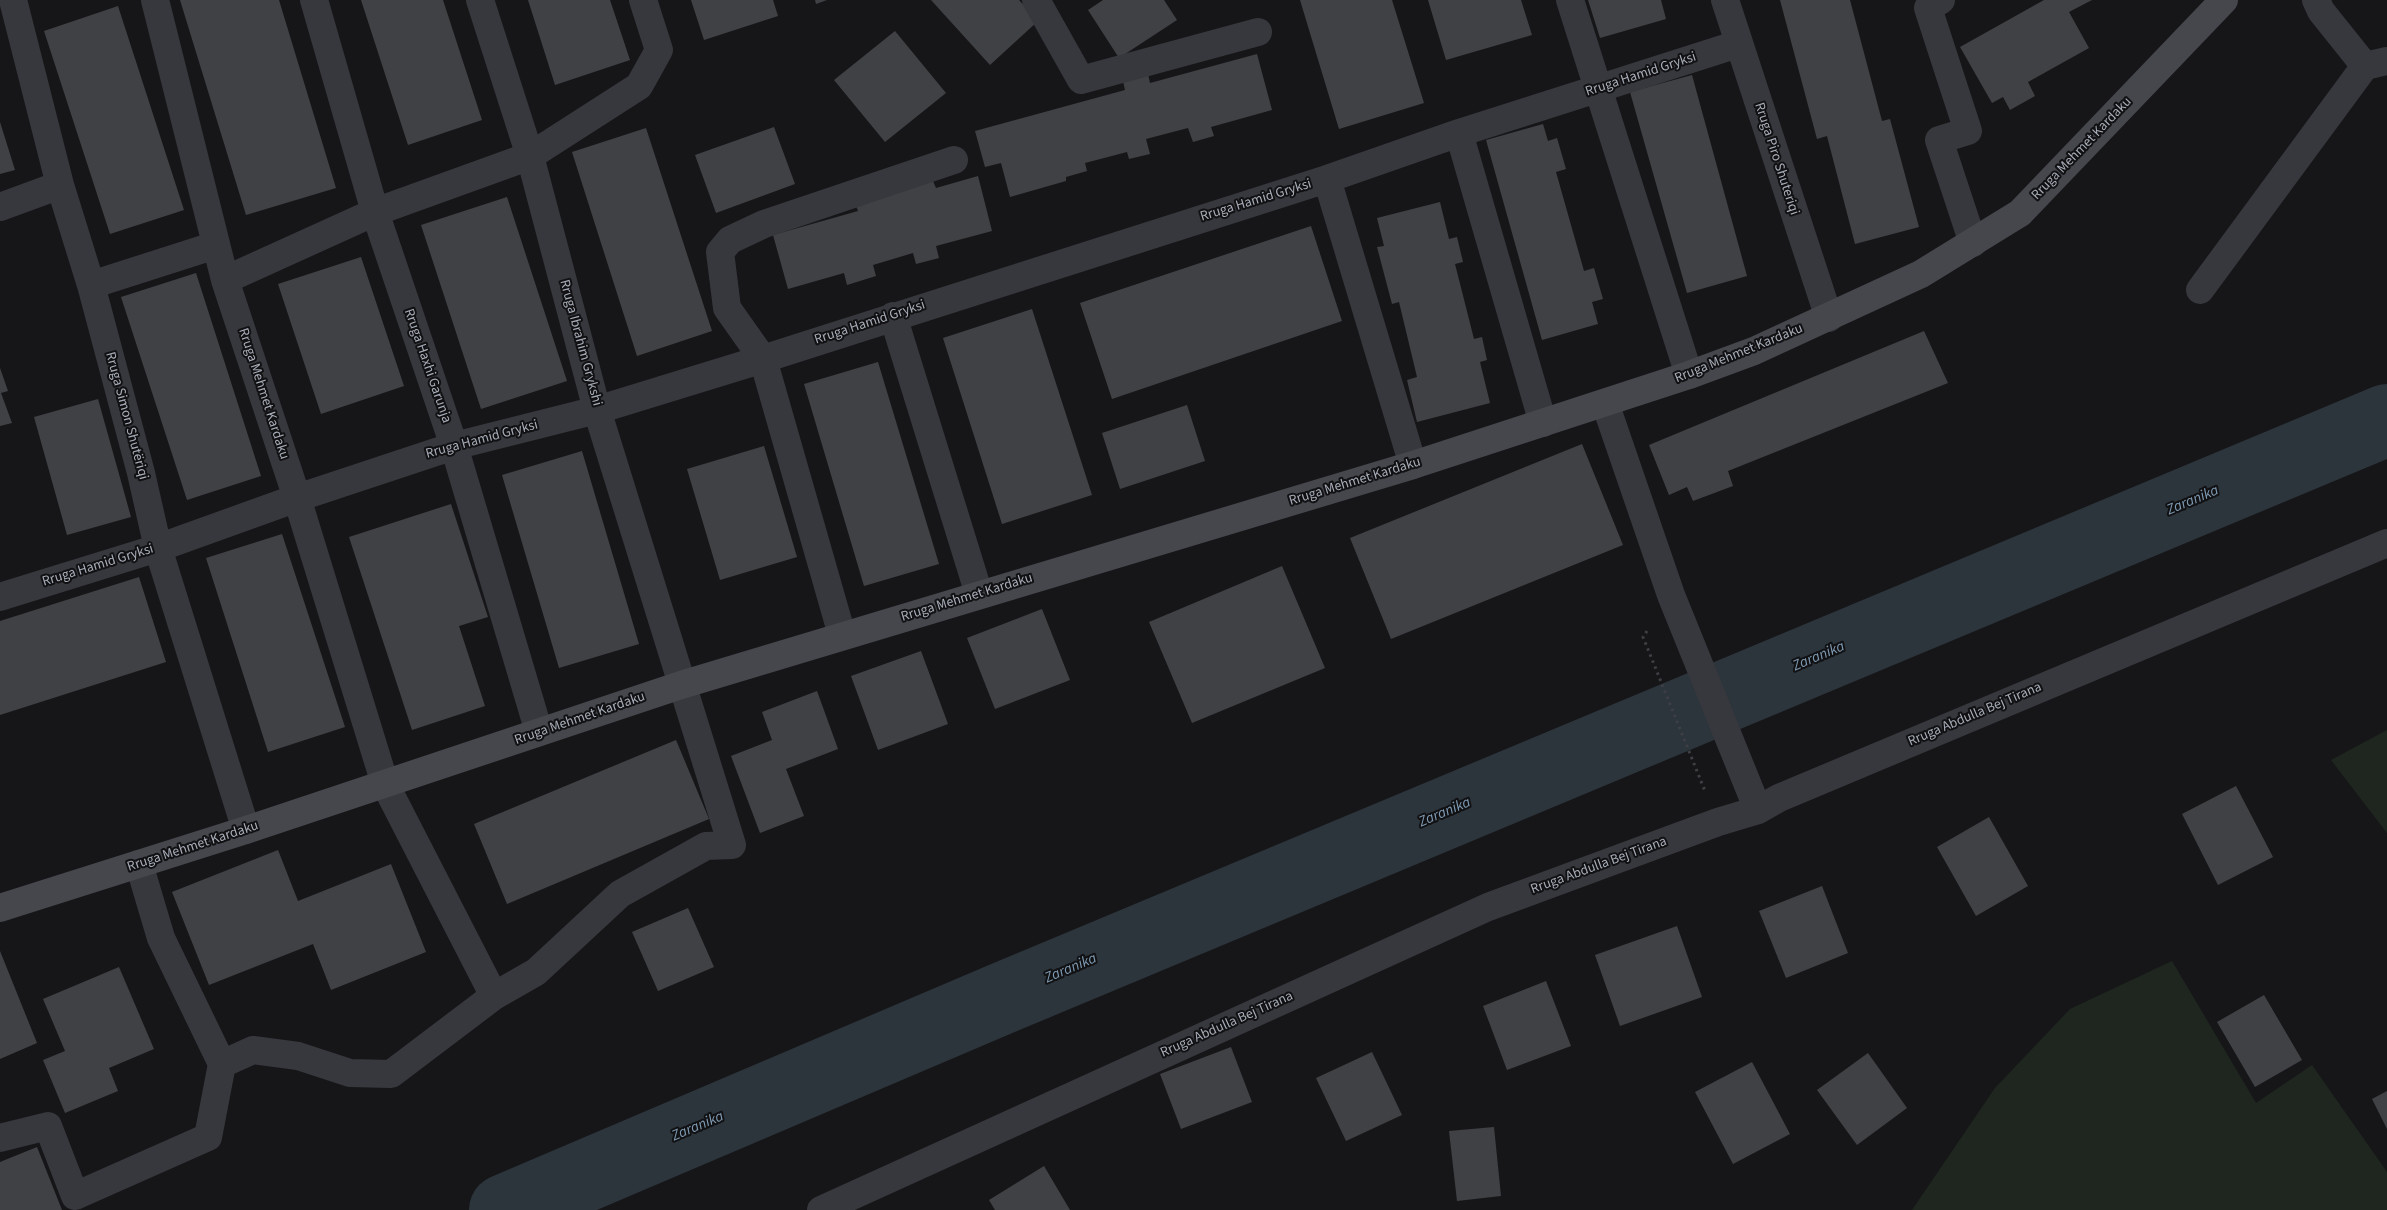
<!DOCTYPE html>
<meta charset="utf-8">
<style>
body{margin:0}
canvas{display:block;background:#161618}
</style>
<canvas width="2387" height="1210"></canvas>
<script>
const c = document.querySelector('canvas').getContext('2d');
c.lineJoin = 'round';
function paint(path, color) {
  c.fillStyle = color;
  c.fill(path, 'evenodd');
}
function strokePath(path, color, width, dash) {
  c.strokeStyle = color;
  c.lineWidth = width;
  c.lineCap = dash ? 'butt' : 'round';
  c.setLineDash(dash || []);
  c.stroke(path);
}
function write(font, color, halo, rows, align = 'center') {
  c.font = font + ' "Source Sans 3",sans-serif';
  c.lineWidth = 4;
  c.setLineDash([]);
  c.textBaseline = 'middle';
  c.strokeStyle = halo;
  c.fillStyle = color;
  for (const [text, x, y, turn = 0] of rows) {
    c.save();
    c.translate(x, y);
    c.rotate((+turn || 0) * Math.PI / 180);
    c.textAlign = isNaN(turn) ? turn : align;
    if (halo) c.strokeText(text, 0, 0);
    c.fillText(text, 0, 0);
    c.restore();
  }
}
const green = new Path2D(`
 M 2387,730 L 2387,833 L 2331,760 Z
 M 2172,961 L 2256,1103 L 2312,1065 L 2387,1172 L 2387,1210 L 1912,1210 L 1995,1088 L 2070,1009 Z`);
const river = new Path2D(`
 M 505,1210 L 1003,998 L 2387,420`);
const building = new Path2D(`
 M 180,0 L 279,0 L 336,188 L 246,215 Z
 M 361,0 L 443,0 L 482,120 L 408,145 Z
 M 528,0 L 610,0 L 630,60 L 555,85 Z
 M 691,0 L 773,0 L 778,16 L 704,40 Z
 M 815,0 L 827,0 L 816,4 Z
 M 931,0 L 1019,0 L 1038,21 L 990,65 Z
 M 1103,0 L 1164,0 L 1177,20 L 1119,58 L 1088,10 Z
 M 1300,0 L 1392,0 L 1424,103 L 1339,129 Z
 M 1428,0 L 1521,0 L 1532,35 L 1446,60 Z
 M 1588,0 L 1661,0 L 1666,19 L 1600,38 Z
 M 1780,0 L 1850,0 L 1882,121 L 1890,119 L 1919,227 L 1855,244 L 1827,136 L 1817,139 Z
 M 2044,0 L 2092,0 L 2069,12 L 2089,48 L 2028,82 L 2035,96 L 2010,110 L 2003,97 L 1992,103 L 1960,47 Z
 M 118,6 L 184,210 L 110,234 L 44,31 Z
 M 895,31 L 946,93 L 885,142 L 834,80 Z
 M 1257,54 L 1272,110 L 1211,127 L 1214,136 L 1193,142 L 1188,128 L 1146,139 L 1150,154 L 1129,159 L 1127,152 L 1085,163 L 1087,171 L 1066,177 L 1066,181 L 1010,197 L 1001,163 L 985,167 L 975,131 L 1125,90 L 1123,81 L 1148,74 L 1150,83 Z
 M 1692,75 L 1747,276 L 1687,293 L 1630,92 Z
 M 0,122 L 15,170 L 0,174 Z
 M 1543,124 L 1548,141 L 1557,138 L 1566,169 L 1556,172 L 1584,271 L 1594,268 L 1603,299 L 1592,302 L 1598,324 L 1542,340 L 1486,140 Z
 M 774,127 L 795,184 L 716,213 L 695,155 Z
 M 646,128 L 712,331 L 637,356 L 572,152 Z
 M 978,176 L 992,231 L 936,246 L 939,258 L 916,264 L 913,253 L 873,265 L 876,276 L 847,285 L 844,273 L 788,289 L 773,235 L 858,211 L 855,203 L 933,181 L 936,188 Z
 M 507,197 L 567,381 L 481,409 L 421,225 Z
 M 1440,202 L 1449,239 L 1457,237 L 1463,262 L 1455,264 L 1474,339 L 1482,337 L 1487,360 L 1480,362 L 1490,403 L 1417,422 L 1407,380 L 1417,377 L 1399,302 L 1392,304 L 1377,247 L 1384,246 L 1377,218 Z
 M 1311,226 L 1342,321 L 1112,399 L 1080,303 Z
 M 361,257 L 404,386 L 321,414 L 278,284 Z
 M 196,273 L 261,476 L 187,500 L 121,297 Z
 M 1032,309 L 1092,495 L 1002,524 L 943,338 Z
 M 1924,331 L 1948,383 L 1728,471 L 1733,486 L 1693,501 L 1687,487 L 1669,495 L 1649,445 Z
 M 878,362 L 939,564 L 864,586 L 804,384 Z
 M 0,368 L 8,391 L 1,393 L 12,423 L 0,426 Z
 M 98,399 L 131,517 L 67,535 L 34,417 Z
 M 1187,405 L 1205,461 L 1120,489 L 1102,433 Z
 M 1582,444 L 1623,545 L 1391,639 L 1350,538 Z
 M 764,446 L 797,557 L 720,580 L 687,469 Z
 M 582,451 L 639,644 L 559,668 L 502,475 Z
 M 451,504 L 488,617 L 459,626 L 485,706 L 412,730 L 349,537 Z
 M 282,534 L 345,727 L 268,752 L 206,558 Z
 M 1282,566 L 1325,668 L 1192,723 L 1149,622 Z
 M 139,577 L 166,662 L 0,715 L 0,621 Z
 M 1042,609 L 1070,680 L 995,709 L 967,638 Z
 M 921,651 L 948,724 L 878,750 L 851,676 Z
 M 817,691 L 838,749 L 786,769 L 804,816 L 760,833 L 731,756 L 772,740 L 762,712 Z
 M 676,740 L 709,819 L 507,904 L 474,824 Z
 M 2236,786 L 2273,857 L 2218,885 L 2182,814 Z
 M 1989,817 L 2028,886 L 1976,916 L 1937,847 Z
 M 278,850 L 298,901 L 391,864 L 426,952 L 331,990 L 313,944 L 209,985 L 172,892 Z
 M 1822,886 L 1848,953 L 1786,978 L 1759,911 Z
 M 688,908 L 714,967 L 658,991 L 632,932 Z
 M 1677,926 L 1702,997 L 1620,1026 L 1595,955 Z
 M 0,951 L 37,1043 L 0,1059 Z
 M 119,967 L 154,1049 L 109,1068 L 118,1091 L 65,1113 L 43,1060 L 65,1051 L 43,999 Z
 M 1546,981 L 1571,1046 L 1507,1070 L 1483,1006 Z
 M 2264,995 L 2302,1060 L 2255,1087 L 2217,1022 Z
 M 1231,1047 L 1252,1102 L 1181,1129 L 1160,1074 Z
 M 1372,1052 L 1402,1115 L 1346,1141 L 1316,1078 Z
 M 1868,1053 L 1907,1108 L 1857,1145 L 1817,1090 Z
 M 1752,1062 L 1790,1134 L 1733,1164 L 1695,1092 Z
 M 2387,1091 L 2387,1129 L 2372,1099 Z
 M 1494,1127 L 1501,1196 L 1457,1201 L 1449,1131 Z
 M 37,1147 L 62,1210 L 0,1210 L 0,1162 Z
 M 1044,1166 L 1070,1210 L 995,1210 L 989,1200 Z`);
const path = new Path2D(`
 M 1647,631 L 1643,637 L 1705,791`);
const street = new Path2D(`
 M 13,0 L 60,185 L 91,285 L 141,473 L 158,548 L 246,830
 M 155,0 L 225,280 L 297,498 L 385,784 L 494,996
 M 314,0 L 375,212 L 454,446 L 539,732
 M 1036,0 L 1081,80 L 1258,32
 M 1570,0 L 1689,375
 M 1725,0 L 1829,318
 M 1941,0 L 1928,8 L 1968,131 L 1939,140 L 1973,243
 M 2316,0 L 2321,11 L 2365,66 L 2387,61
 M 1459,133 L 1543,423
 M 1327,179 L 1413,465
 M 0,207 L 60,185
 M 225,280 L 375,212 L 530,156 L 639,86 L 659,50 L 643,0
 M 91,285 L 216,245
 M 2200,290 L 2365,66
 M 893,316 L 979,594
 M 1605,403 L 1671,595 L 1758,810
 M 0,597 L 158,548 L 297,498 L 454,446 L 597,410 L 763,359 L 1327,179 L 1459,133 L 1738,44
 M 842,635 L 763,359 L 727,308 L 720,252 L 730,240 L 764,224 L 954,160
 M 139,864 L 161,938 L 222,1064
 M 0,1138 L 48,1126 L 75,1196 L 208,1137 L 222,1064 L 253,1050 L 298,1056 L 350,1073 L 391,1074 L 494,996 L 536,972 L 620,894 L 706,846 L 732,845 L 597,410 L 530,156 L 480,0
 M 821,1210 L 1488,907 L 1718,822 L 1758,810 L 1779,798 L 2387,543`);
const secondary = new Path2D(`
 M 0,908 L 246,830 L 681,685 L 1413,465 L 1689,375 L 1754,351 L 1921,274 L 2020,213 L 2224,0`);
const streetNames = [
 ["Rruga Hamid Gryksi",1641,75,-18],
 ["Rruga Mehmet Kardaku",2082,149,-46],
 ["Rruga Piro Shuteriqi",1776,159,72],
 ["Rruga Hamid Gryksi",1256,201,-17],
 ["Rruga Hamid Gryksi",870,323,-18],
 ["Rruga Ibrahim Grykshi",580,343,75],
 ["Rruga Mehmet Kardaku",1739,354,-22],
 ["Rruga Haxhi Garunja",427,366,71],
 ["Rruga Mehmet Kardaku",263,394,72],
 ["Rruga Simon Shutëriqi",126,416,75],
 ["Rruga Hamid Gryksi",482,440,-15],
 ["Rruga Mehmet Kardaku",1355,482,-17],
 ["Rruga Hamid Gryksi",98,566,-17],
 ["Rruga Mehmet Kardaku",967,598,-17],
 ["Rruga Abdulla Bej Tirana",1975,715,-23],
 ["Rruga Mehmet Kardaku",580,719,-19],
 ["Rruga Mehmet Kardaku",193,847,-18],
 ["Rruga Abdulla Bej Tirana",1599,866,-20],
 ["Rruga Abdulla Bej Tirana",1227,1025,-24]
];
const waterNames = [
 ["Zaranika",2193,501,-23],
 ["Zaranika",1819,657,-23],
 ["Zaranika",1445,813,-23],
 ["Zaranika",1071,969,-23],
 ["Zaranika",698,1127,-23]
];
paint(green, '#1e261f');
strokePath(river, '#2c353c', 72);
paint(building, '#404145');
strokePath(path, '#3d3f44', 3, [2.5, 4]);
strokePath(street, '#37383d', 28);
strokePath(secondary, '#45474d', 28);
write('14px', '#a8adb8', '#111113', streetNames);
write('italic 15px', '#7f9bb3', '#111113', waterNames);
</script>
